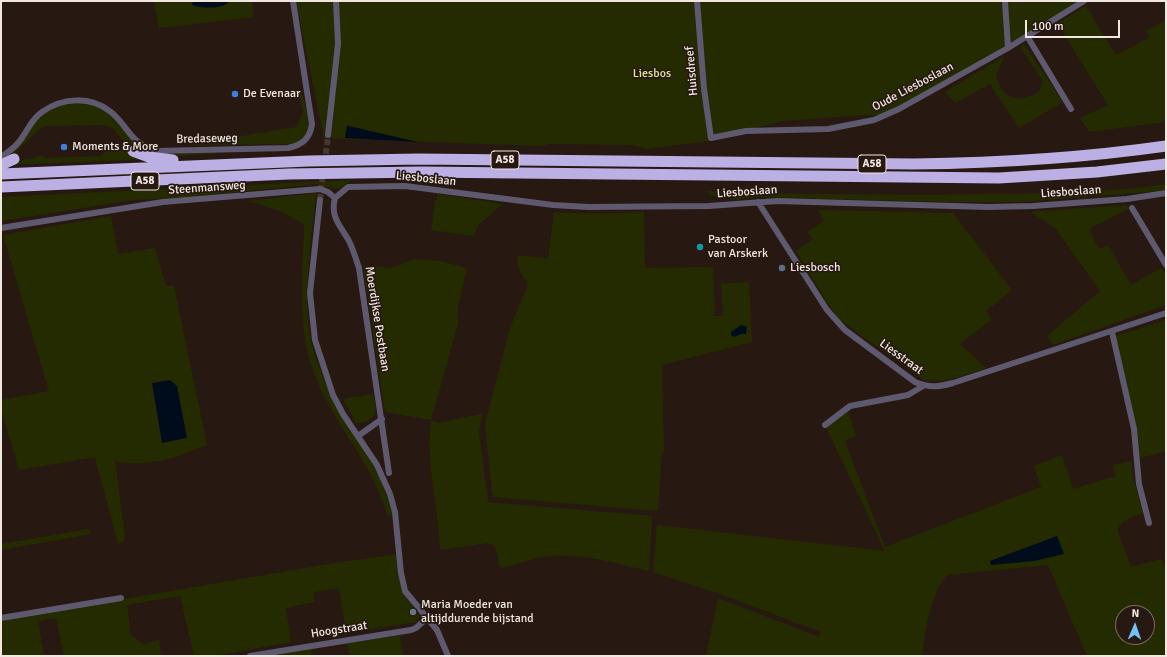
<!DOCTYPE html>
<style>
body{margin:0}
#map{position:relative;width:1167px;height:657px;overflow:hidden;background:#271911;font-family:Signika,sans-serif}
canvas{display:block}
.frame{position:absolute;inset:0;border:2px solid #f1e7e1;pointer-events:none}
.north{position:absolute;left:1115px;top:605px;width:40px;height:40px;box-sizing:border-box;background:#271911;border:1px solid #786b64;border-radius:50%;rotate:2deg;font-size:11px;font-weight:700;line-height:16px;text-align:center;color:#f1e7e1}
.north::after{content:'';display:block;margin:auto;width:14px;height:18px;background:#74c0f6;clip-path:polygon(50% 0,100% 100%,50% 72%,0 100%)}
.scale{position:absolute;left:1025px;top:20px;width:95px;height:18px;box-sizing:border-box;border:2px solid #f1e7e1;border-top:0;padding-left:5px;font-size:12px;line-height:14px;white-space:nowrap;color:#f1e7e1;-webkit-text-stroke:3px #271911;paint-order:stroke}
</style>
<div id="map">
<canvas width="1167" height="657"></canvas>
<div class="frame"></div>
<div class="north">N</div>
<div class="scale">100 m</div>
</div>
<script>
const c = document.querySelector('canvas').getContext('2d');
c.lineJoin = 'round';
function paint(path, color) {
  c.fillStyle = color;
  c.fill(path, 'evenodd');
}
function strokePath(path, color, width, dash) {
  c.strokeStyle = color;
  c.lineWidth = width;
  c.lineCap = dash ? 'butt' : 'round';
  c.setLineDash(dash || []);
  c.stroke(path);
}
function write(font, color, halo, rows, align = 'center') {
  c.font = font + ' Signika,sans-serif';
  c.lineWidth = 3.5;
  c.setLineDash([]);
  c.textBaseline = 'middle';
  c.strokeStyle = halo;
  c.fillStyle = color;
  for (const [text, x, y, turn = 0] of rows) {
    c.save();
    c.translate(x, y);
    c.rotate((+turn || 0) * Math.PI / 180);
    c.textAlign = isNaN(turn) ? turn : align;
    if (halo) c.strokeText(text, 0, 0);
    c.fillText(text, 0, 0);
    c.restore();
  }
}
const green = new Path2D(`
 M 154,1 L 193,1 L 192,5 L 203,8 L 222,6 L 230,1 L 252,1 L 254,17 L 159,28 Z
 M 296,1 L 1077,1 L 1047,22 L 892,116 L 866,115 L 782,121 L 707,141 L 647,149 L 632,145 L 549,144 L 542,146 L 324,138 Z
 M 1086,6 L 1116,55 L 1150,37 L 1146,31 L 1166,20 L 1166,122 L 1089,132 L 1080,118 L 1108,105 L 1057,23 Z
 M 1024,44 L 1063,102 L 1019,128 L 990,84 L 955,103 L 945,92 L 1005,56 L 996,75 C 998,82 1002,92 1009,96 C 1017,101 1033,98 1039,91 C 1040,88 1042,85 1043,82 L 1020,47 Z
 M 298,84 C 305,104 324,142 288,144 L 188,145 L 296,127 L 303,113 Z
 M 78,101 L 98,106 L 112,115 L 130,138 L 164,154 L 232,152 L 167,157 L 133,149 L 124,142 L 113,128 L 103,125 L 46,126 L 40,128 L 14,154 L 9,157 L 6,156 L 33,122 L 51,108 Z
 M 113,146 L 148,159 L 8,165 L 21,160 L 32,159 L 39,155 L 47,158 L 101,156 L 108,148 Z
 M 352,180 C 332,195 337,187 317,184 L 184,197 L 134,200 L 1,221 L 1,197 Z
 M 1166,184 L 1166,190 L 1148,192 L 1020,202 L 943,202 L 761,197 L 734,200 L 724,196 L 711,196 L 706,191 C 801,195 896,195 991,194 C 1049,193 1108,193 1166,184 Z
 M 316,193 C 311,238 304,286 309,331 C 312,352 322,376 331,395 L 377,471 L 394,515 L 388,516 C 382,500 376,483 367,468 C 350,437 328,410 315,376 C 296,327 303,277 304,226 L 302,223 L 280,211 L 249,201 Z
 M 437,194 L 502,204 L 478,225 L 474,236 L 431,230 L 435,200 L 437,200 Z
 M 1126,205 L 1128,209 L 1089,229 L 1099,249 L 1108,245 L 1131,285 L 1161,268 L 1166,274 L 1166,305 L 1053,345 L 1047,336 L 1100,291 L 1056,229 L 1031,212 Z
 M 818,210 L 953,213 L 1012,290 L 986,311 L 991,320 L 960,344 L 986,368 C 967,374 945,384 924,380 L 840,320 L 830,307 L 796,251 L 813,239 L 807,232 L 824,221 Z
 M 554,212 L 596,214 L 644,212 L 645,268 L 713,267 L 715,314 L 713,316 L 723,316 L 721,284 L 749,282 L 752,342 L 662,365 L 664,452 L 662,452 L 658,511 L 504,498 L 494,497 L 492,493 L 485,424 L 510,328 L 526,289 L 527,282 C 521,272 515,268 518,255 L 548,259 Z
 M 111,216 L 118,254 L 155,248 L 166,286 L 174,286 L 207,445 C 200,447 193,451 186,453 C 164,462 138,466 115,461 L 125,536 L 124,541 L 118,544 L 95,457 L 19,470 L 1,408 L 1,400 L 49,391 L 3,235 Z
 M 414,259 L 440,261 L 467,268 L 458,307 L 458,324 L 431,420 C 431,420 436,422 437,423 C 440,423 474,415 483,414 L 479,431 L 488,502 L 652,516 L 649,571 C 614,563 579,551 543,557 C 529,559 516,565 502,568 L 499,566 C 497,556 499,546 488,543 L 440,550 C 439,507 425,463 431,420 L 385,412 L 363,265 L 391,268 Z
 M 1166,320 L 1166,451 L 1137,459 L 1116,336 Z
 M 373,394 L 376,407 L 374,416 L 365,422 L 356,423 L 343,399 Z
 M 848,411 L 856,436 L 845,441 L 885,547 L 1041,487 L 1034,466 L 1062,455 L 1073,489 L 1116,476 L 1113,465 L 1132,461 L 1133,478 L 1144,513 C 1133,517 1123,519 1117,530 L 1131,567 L 1162,559 L 1166,571 L 1166,656 L 1087,656 L 1048,565 L 947,575 C 929,596 926,629 922,656 L 706,656 L 718,598 L 819,637 L 821,632 L 720,594 L 653,572 L 657,525 L 885,551 L 826,427 ZM 1123,613 L 1147,613 L 1147,637 L 1123,637 Z
 M 89,529 L 91,534 L 1,550 L 1,544 Z
 M 399,554 L 408,600 L 420,617 L 416,622 L 346,633 L 339,588 L 314,592 L 314,602 L 286,608 L 291,642 L 214,656 L 194,656 L 180,596 L 127,605 L 131,635 L 143,644 L 159,640 L 161,656 L 64,656 L 56,618 L 38,621 L 44,656 L 1,656 L 1,620 L 335,563 Z
 M 400,635 L 403,656 L 350,656 L 347,643 Z
 M 311,649 L 312,656 L 270,656 Z`);
const water = new Path2D(`
 M 193,1 L 230,1 C 222,10 203,8 192,5 Z
 M 347,125 L 349,126 L 418,142 L 345,138 Z
 M 741,325 L 747,327 L 746,334 L 741,334 L 734,337 L 731,335 L 731,332 Z
 M 170,380 L 177,386 L 187,438 L 162,443 L 152,383 Z
 M 1057,536 L 1064,554 L 1034,561 L 991,565 L 990,561 Z`);
const streetTunnel = new Path2D(`
 M 325,163 L 328,135
 M 320,200 L 323,172`);
const street = new Path2D(`
 M 697,1 L 704,89 L 711,138 L 746,131 L 828,129 L 874,120 L 899,109 L 1008,48 L 1084,1
 M 1005,1 L 1008,48
 M 1027,36 L 1071,109
 M 328,135 L 338,44 L 336,1
 M 1,157 C 7,153 13,149 18,143 C 27,133 30,120 42,112 C 63,97 91,96 111,112 C 130,128 129,143 157,151 L 288,148 C 302,145 310,139 312,124 L 293,1
 M 320,200 L 310,293 L 315,340 L 333,395 L 343,414 L 377,465 L 390,494 L 395,512 L 401,573 L 405,591 L 437,630 L 448,656
 M 758,202 L 827,310 L 845,330 L 915,382 C 929,388 939,387 953,383 L 1166,313
 M 1132,208 L 1166,265
 M 1,228 L 163,202 L 320,189 L 328,192 L 335,198
 M 1112,332 L 1134,429 L 1139,484 L 1149,523
 M 825,425 L 850,406 L 908,395 L 923,386
 M 358,436 L 382,419
 M 389,473 L 359,268 C 356,259 353,249 349,241 C 340,225 330,217 335,198 L 348,187 L 405,186 L 553,205 L 588,207 L 709,206 L 777,201 L 988,207 L 1033,206 L 1127,199 L 1166,193
 M 1,618 L 121,598
 M 250,656 L 411,630 L 416,628 L 427,618`);
const highway = new Path2D(`
 M 133,151 L 149,157 L 173,160
 M 1,165 L 14,159
 M 1,174 L 309,161 L 418,159 L 914,164 C 999,163 1082,158 1166,146
 M 1,187 L 289,174 L 420,172 L 999,178 L 1097,172 L 1166,164`);
const markers = [
 [235,94,4,"#3f7fe0"],
 [64,147,4,"#3f7fe0"],
 [700,247,4,"#0f9aa8"],
 [782,268,4,"#5c6f8a"],
 [413,612,4,"#6b7280"]
];
const shields = [
 [505,160,28],
 [872,164,28],
 [145,181,28]
];
const shieldNames = [
 ["A58",505,160],
 ["A58",872,164],
 ["A58",145,181]
];
const streetNames = [
 ["Huisdreef",692,71,-95],
 ["Oude Liesboslaan",913,87,-28],
 ["Bredaseweg",207,139,-1],
 ["Liesboslaan",426,179,6],
 ["Steenmansweg",207,188,-4],
 ["Liesboslaan",747,192,-4],
 ["Liesboslaan",1071,192,-4],
 ["Moerdijkse Postbaan",377,319,81],
 ["Liesstraat",901,357,36],
 ["Hoogstraat",339,630,-9]
];
const parkNames = [
 ["Liesbos",652,74]
];
const poiNames = [
 ["De Evenaar",243,94],
 ["Moments & More",72,147],
 ["Pastoor",708,240],
 ["van Arskerk",708,254],
 ["Liesbosch",790,268],
 ["Maria Moeder van",421,605],
 ["altijddurende bijstand",421,619]
];
paint(green, '#252b00');
paint(water, '#000c1b');
strokePath(streetTunnel, '#453830', 6, [6, 3]);
strokePath(street, '#5e596e', 6);
strokePath(highway, '#bbafe4', 11);
for (const [x, y, r, color] of markers) {
  const dot = new Path2D();
  dot.arc(x, y, r, 0, 2 * Math.PI);
  c.fillStyle = color;
  c.fill(dot);
  strokePath(dot, '#271911', 1.5);
}
for (const [x, y, w] of shields) {
  const box = new Path2D();
  box.roundRect(x - w / 2, y - 9, w, 18, 3);
  c.fillStyle = '#271911';
  c.fill(box);
  strokePath(box, '#f1e7e1', 1);
}
write('bold 11px', '#f1e7e1', null, shieldNames);
write('12px', '#f1e7e1', '#271911', streetNames);
write('12px', '#dcea98', '#271911', parkNames);
write('12px', '#f1e7e1', '#271911', poiNames, 'left');
</script>
